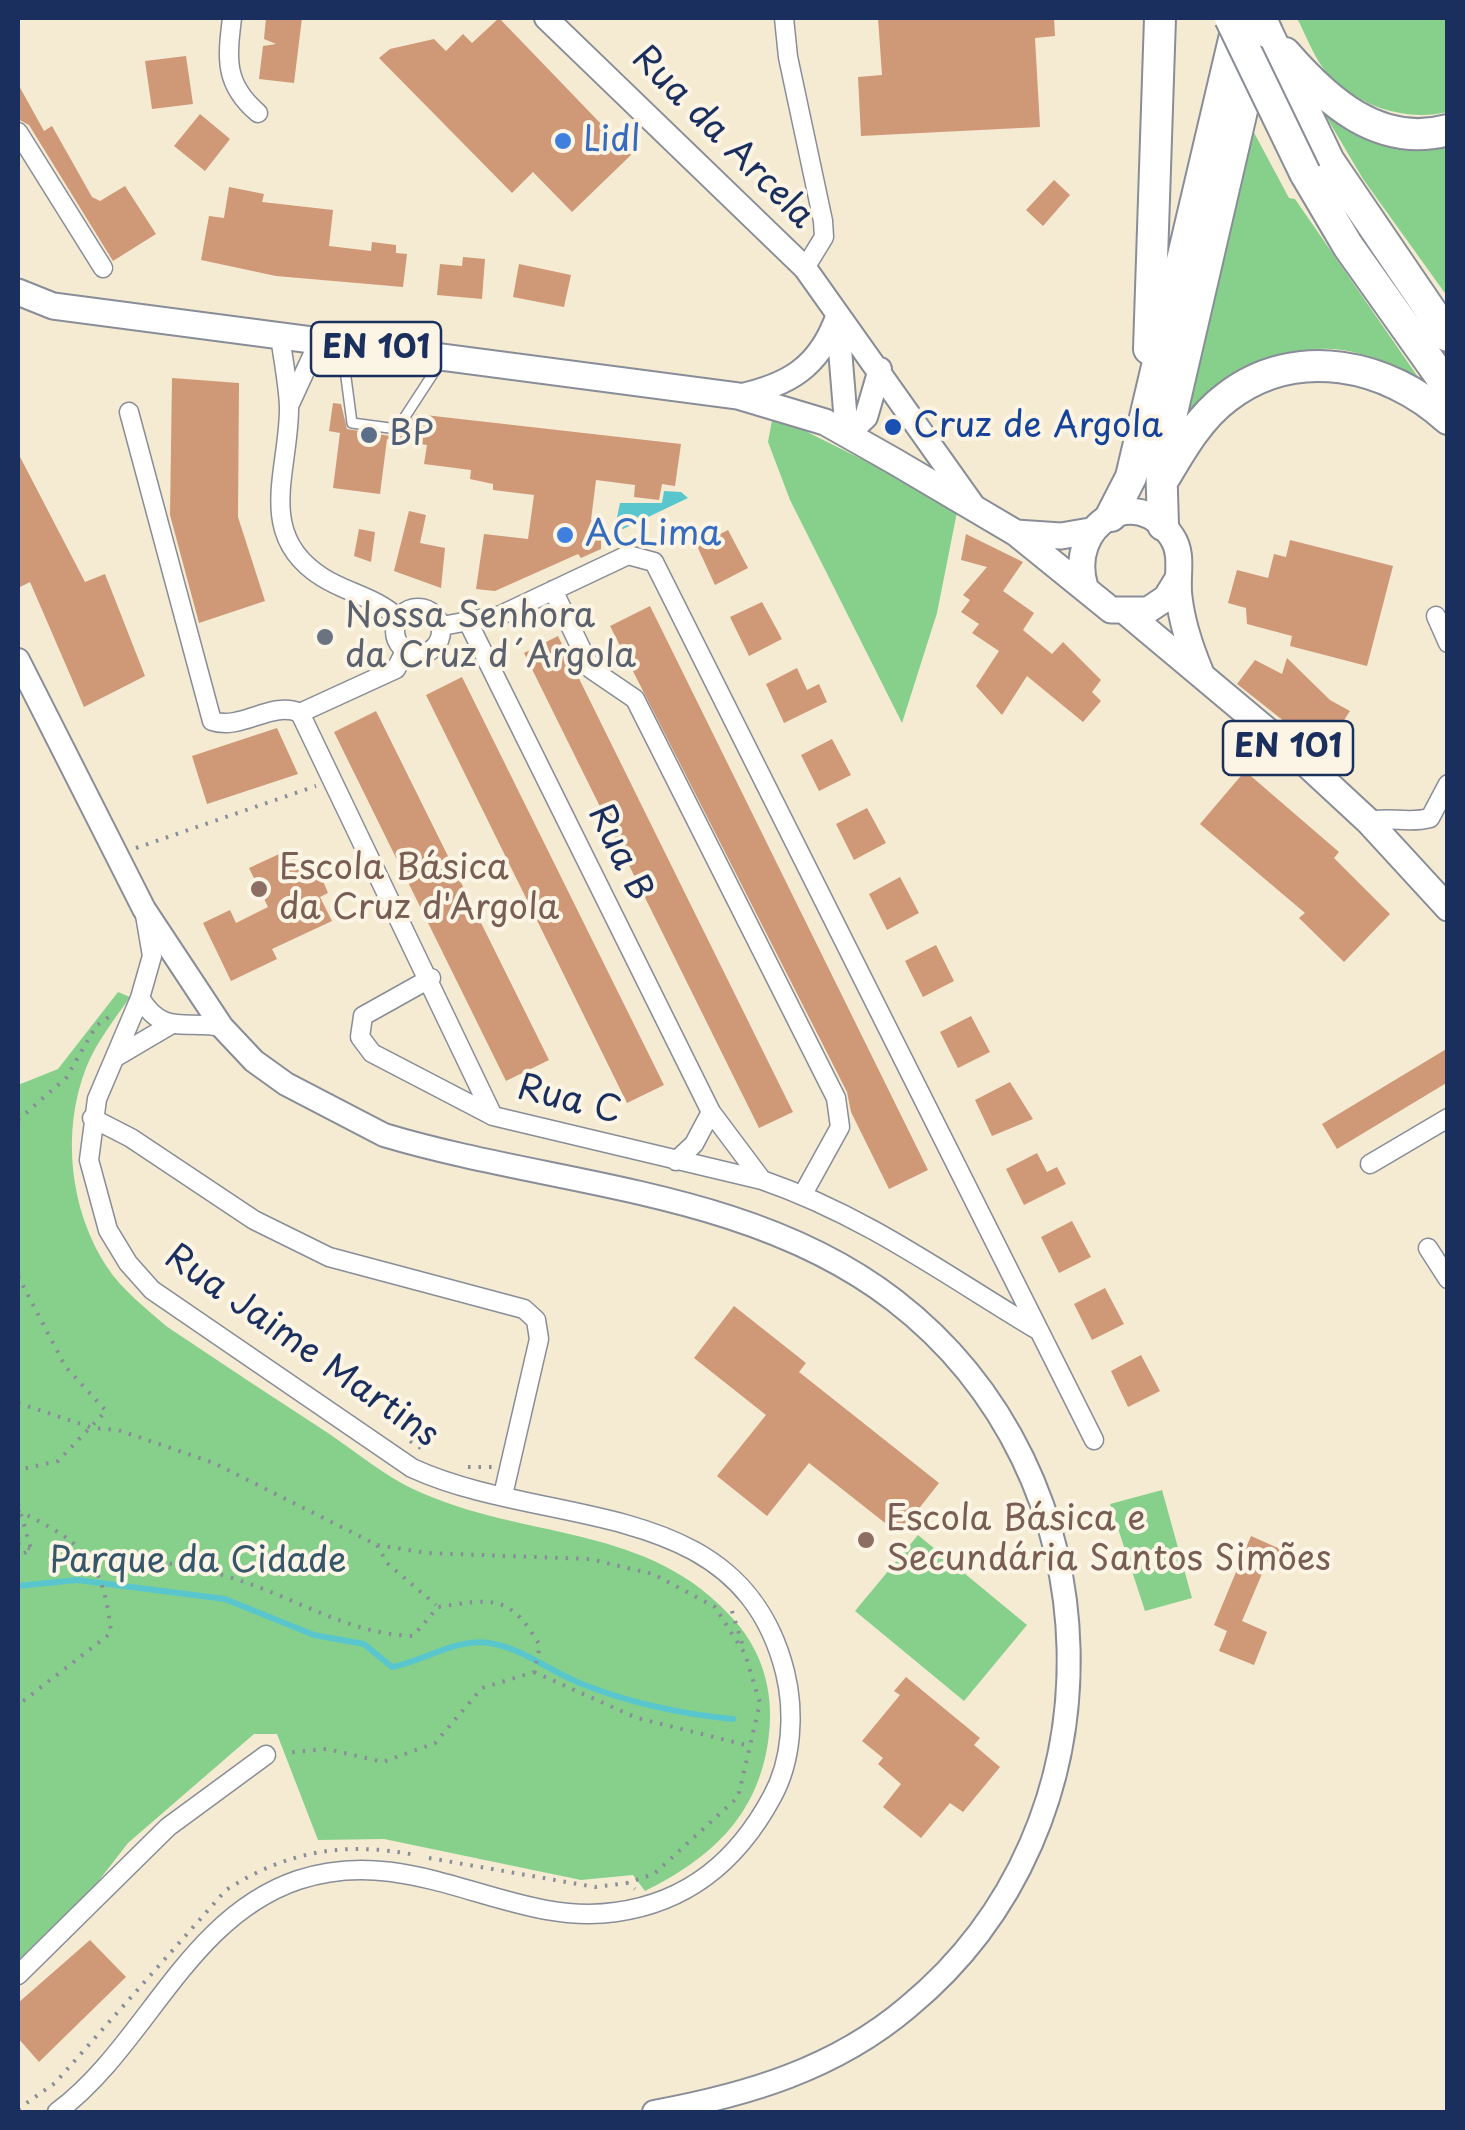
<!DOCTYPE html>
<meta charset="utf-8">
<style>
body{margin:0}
#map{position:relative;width:1465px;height:2130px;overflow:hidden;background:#f5ebd3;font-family:"Playpen Sans",sans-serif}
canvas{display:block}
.frame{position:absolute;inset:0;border:20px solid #1b2f5e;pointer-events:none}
</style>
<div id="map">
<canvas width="1465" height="2130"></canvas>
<div class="frame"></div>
</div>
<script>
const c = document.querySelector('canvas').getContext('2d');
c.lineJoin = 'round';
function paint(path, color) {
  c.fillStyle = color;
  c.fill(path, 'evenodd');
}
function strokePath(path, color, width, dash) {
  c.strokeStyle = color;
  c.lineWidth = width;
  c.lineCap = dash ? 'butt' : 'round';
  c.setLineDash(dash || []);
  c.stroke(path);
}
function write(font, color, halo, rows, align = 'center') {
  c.font = font + ' "Playpen Sans",sans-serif';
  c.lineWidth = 8;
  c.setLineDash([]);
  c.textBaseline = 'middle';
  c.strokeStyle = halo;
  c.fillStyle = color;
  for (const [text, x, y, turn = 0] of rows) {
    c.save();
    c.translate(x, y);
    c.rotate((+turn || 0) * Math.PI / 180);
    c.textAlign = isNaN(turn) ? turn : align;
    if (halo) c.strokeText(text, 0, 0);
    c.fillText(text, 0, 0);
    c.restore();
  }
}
const green = new Path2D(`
 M 1297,18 L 1447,18 L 1447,112 C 1405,122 1357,106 1327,73 C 1314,58 1306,35 1297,18 Z
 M 1317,101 L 1447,144 L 1447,296 L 1363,179 Z
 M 1251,127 L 1289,198 L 1295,199 L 1418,377 C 1400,369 1381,359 1361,354 C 1295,335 1233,371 1188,416 Z
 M 773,415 L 958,507 L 937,613 L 902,723 L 790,500 L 768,442 Z
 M 118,992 L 130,997 C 114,1020 96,1043 86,1068 C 61,1132 70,1211 107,1267 C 122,1290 146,1308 166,1326 C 221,1363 276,1399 331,1435 C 357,1453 384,1475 413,1489 C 525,1542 649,1521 736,1622 C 765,1656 775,1698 768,1742 C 757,1817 710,1859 645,1891 L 633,1875 L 581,1880 L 384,1839 L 318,1840 L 277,1734 L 254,1734 L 128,1843 L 76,1910 L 18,1967 L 18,1085 L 58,1069 Z
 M 1162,1490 L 1192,1598 L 1145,1611 L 1110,1504 Z
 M 918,1535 L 1027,1625 L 964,1701 L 855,1611 Z`);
const water = new Path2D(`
 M 664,491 L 681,492 L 688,498 L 623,529 L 615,527 L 620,503 L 662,503 Z`);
const stream = new Path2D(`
 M 18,1586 L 77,1580 L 225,1599 L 314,1635 L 364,1644 L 392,1667 C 424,1661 456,1638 489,1643 C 523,1648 551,1672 582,1684 C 630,1703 681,1714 733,1719`);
const building = new Path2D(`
 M 266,18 L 302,18 L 294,83 L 259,79 L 263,46 L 276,44 L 264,39 Z
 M 499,18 L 631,155 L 572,212 L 533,172 L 512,193 L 379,58 L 390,49 L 434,39 L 446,51 L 463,34 L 472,43 Z
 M 878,18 L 1054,18 L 1055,36 L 1035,38 L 1040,127 L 861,136 L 858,77 L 882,75 Z
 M 186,56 L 193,104 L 152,109 L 145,61 Z
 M 18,84 L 44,131 L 52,126 L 92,197 L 100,201 L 125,186 L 156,234 L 113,261 L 29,125 L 18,119 Z
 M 200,114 L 230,139 L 205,171 L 174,146 Z
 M 1054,180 L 1070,195 L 1043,226 L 1026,210 Z
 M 229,187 L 264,194 L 262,202 L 333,210 L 329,246 L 371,251 L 372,242 L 396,245 L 396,253 L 407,254 L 403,287 L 276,276 L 201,260 L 209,216 L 224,218 Z
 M 463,257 L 485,259 L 482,299 L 437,295 L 440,264 L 462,266 Z
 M 519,264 L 571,275 L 564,307 L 513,297 Z
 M 172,378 L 239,383 L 238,517 L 265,601 L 199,623 L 170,515 Z
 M 333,403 L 341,404 L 347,429 L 396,437 L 416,414 L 681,444 L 675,486 L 662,484 L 659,500 L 634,497 L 635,485 L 596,480 L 591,520 L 601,522 L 601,549 L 581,558 L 578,554 L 495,591 L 476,589 L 484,534 L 528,539 L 534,495 L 493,490 L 493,484 L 470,479 L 471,470 L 424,464 L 427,445 L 387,439 L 380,494 L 333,488 L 340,433 L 329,431 Z
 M 18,453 L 85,582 L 105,574 L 145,676 L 84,707 L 30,582 L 18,588 Z
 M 409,511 L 426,515 L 420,543 L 445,548 L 441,588 L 394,571 Z
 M 359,529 L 375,532 L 371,562 L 354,556 Z
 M 728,530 L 748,568 L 715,585 L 697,546 Z
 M 966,534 L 1023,562 L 1003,591 L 1034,613 L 1023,630 L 1052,654 L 1063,642 L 1101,680 L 1092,692 L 1101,701 L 1083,722 L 1027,676 L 1002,715 L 976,686 L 999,651 L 972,633 L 979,624 L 961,612 L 970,600 L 963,595 L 987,567 L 961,560 Z
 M 1290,540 L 1393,566 L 1367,666 L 1290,646 L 1292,636 L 1247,624 L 1246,608 L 1228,603 L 1237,570 L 1268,578 L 1274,554 L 1286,557 Z
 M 762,602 L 782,639 L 749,656 L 730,617 Z
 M 650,606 L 928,1170 L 889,1189 L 851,1112 L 847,1092 L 610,626 Z
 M 558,636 L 793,1112 L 759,1128 L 524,653 Z
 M 1287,658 L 1330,700 L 1350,711 L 1323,752 L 1237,684 L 1255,660 L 1282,674 Z
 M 797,668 L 807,690 L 819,684 L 827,702 L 784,723 L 766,684 Z
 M 462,677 L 664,1085 L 627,1103 L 426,695 Z
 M 376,711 L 549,1060 L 506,1081 L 334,732 Z
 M 277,728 L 298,774 L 207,804 L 192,756 Z
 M 832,739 L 851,775 L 819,791 L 801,755 Z
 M 1245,771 L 1339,852 L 1334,858 L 1390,914 L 1344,962 L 1299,918 L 1305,913 L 1200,824 Z
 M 867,808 L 886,843 L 854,860 L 836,824 Z
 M 290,849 L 306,883 L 321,876 L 328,893 L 320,897 L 332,921 L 272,949 L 277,959 L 231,981 L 203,923 L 230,910 L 236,923 L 268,907 L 249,868 Z
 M 900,877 L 919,913 L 887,930 L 869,894 Z
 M 936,945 L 954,981 L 923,997 L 905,961 Z
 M 971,1016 L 990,1052 L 958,1068 L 940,1032 Z
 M 1448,1048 L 1448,1082 L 1337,1149 L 1322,1124 Z
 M 1010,1082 L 1033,1119 L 992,1136 L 975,1100 Z
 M 1037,1153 L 1047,1172 L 1057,1167 L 1066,1184 L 1024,1205 L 1006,1169 Z
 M 1072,1221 L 1091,1257 L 1059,1273 L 1041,1237 Z
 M 1105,1288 L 1124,1324 L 1092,1340 L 1074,1304 Z
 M 734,1306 L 806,1363 L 799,1372 L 939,1483 L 899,1534 L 809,1463 L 767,1516 L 717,1476 L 766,1415 L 694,1358 Z
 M 1141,1355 L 1160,1391 L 1128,1407 L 1111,1371 Z
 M 1251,1536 L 1287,1552 L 1280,1567 L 1267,1562 L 1242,1621 L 1267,1632 L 1254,1665 L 1219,1651 L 1227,1631 L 1214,1625 Z
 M 906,1677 L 980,1738 L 974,1745 L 1000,1767 L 963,1812 L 950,1803 L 921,1838 L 883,1807 L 901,1784 L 878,1764 L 883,1758 L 862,1741 L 900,1695 L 894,1691 Z
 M 90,1940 L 126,1977 L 39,2062 L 18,2038 L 18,2003 Z`);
const path = new Path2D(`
 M 136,848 L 316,786
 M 18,1120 L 66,1078 L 96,1026 L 113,1014
 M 18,1276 L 65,1366 L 106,1411 L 58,1461 L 18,1470
 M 18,1403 L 93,1428 L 118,1430 L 214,1463 L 377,1545 L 427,1553 L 590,1559 L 653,1574 L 715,1607 L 745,1654 L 760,1703 L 738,1797 L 654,1874 L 627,1883
 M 410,1441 L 427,1452
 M 468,1467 L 493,1467
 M 18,1504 L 31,1549 L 18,1557
 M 18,1511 C 82,1541 104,1560 111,1633 L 18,1705
 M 18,1544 L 31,1549
 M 377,1545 L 387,1563 L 436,1605
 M 86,1554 C 136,1559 189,1563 238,1580 C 298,1599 349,1634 413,1636 L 438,1607 C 492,1599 510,1593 540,1646 L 534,1672 L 482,1688 L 435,1743 L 383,1762 L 327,1749 L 285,1753
 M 732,1611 L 744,1650
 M 534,1672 L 637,1718 L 750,1746
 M 429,1858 L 595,1887 L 627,1883 L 635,1889
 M 18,2109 L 55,2083 L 226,1890 C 287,1851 345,1841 415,1855`);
const lane = new Path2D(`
 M 342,347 L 352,423 L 397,429 L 442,360`);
const street = new Path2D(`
 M 232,18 C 227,59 224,84 258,113
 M 784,18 L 788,57 L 823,221 L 824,237 L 805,268
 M 18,132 L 103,268
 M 280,336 C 283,359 288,383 289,406 C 290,469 254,534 322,577 C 347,593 375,597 397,617
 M 289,406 L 319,341
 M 129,412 L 212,721 C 242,731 272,700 300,713
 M 553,590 L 591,669 L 635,699 L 836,1098 L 840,1127 L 803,1194
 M395 631a23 23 0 1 1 46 0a23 23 0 1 1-46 0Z
 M 1436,616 L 1448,643
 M 469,624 L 711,1112 L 762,1180
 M 442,626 L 501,615 L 628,555 L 654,562 L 1094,1440
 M 300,713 L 493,1116 L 762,1180 C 866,1216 944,1274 1036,1329
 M 300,713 L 396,669 L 405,651
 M 1368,821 C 1390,816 1408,824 1430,818 L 1448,784
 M 431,978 L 363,1016 L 360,1037 L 372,1053 L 493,1116
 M 140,998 C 163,1036 185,1020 222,1027
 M 116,1057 L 172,1024
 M 92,1118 L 131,1138 L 254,1220 L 329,1257 L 524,1309 L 536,1320 L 539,1339 L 503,1495
 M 676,1161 L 694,1144 L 711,1112
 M 1370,1164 L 1448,1118
 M 1428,1248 L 1448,1279
 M 18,1975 L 168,1827 L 266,1755
 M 57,2112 C 146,2046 186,1918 298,1880 C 413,1841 509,1928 616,1912 C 689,1902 738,1860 772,1797 C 792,1761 795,1712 785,1672 C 740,1493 547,1530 412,1468 L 152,1290 L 128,1263 L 108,1230 L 89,1160 L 97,1099 L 140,998 L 152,956 L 145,915`);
const secondary = new Path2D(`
 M 546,18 L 805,268 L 976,509
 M 838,325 L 847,435
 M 738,396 C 789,385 819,367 837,317
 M 847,435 L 866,417 L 880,369
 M 18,660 L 144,909 L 222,1027 L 254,1061 L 286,1084 L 384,1135 C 554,1186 750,1189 894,1300 C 1120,1474 1129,1825 908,2007 C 835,2069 747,2095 654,2112`);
const primary = new Path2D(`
 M 18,292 L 53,306 L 738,396 L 825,422 L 894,461 L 1016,533 L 1111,610 L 1148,610 L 1166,598 L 1177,580
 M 1016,533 L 1061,536 L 1090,531
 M 1085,587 C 1066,525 1136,481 1172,537 C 1184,555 1176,576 1179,597 C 1182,624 1190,647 1200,671
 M 1127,613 L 1300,758 L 1368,821 L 1448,908`);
const highway = new Path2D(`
 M 1267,32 L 1329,161 L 1448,336
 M 1285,53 C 1326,100 1379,149 1448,130
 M 1305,173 L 1348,246 L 1448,387
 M 1149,349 L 1160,18
 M 1165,477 C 1182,448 1200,417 1227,397 C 1296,344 1388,364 1448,419
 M 1111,516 L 1131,477 L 1239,18
 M 1163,525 L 1161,460 L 1256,50`);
const highwayBridge = new Path2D(`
 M 1230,18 L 1305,173
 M 1261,18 L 1267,32`);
const markers = [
 [563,141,10,"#3f7fe0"],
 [893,427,10,"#1a4fb4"],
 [369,435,10,"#5c6f8a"],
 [565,535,10,"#3f7fe0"],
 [325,637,10,"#6b7280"],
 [259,889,10,"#8d6e63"],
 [866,1540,10,"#8d6e63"]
];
const shields = [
 [376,349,130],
 [1288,748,130]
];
const shieldNames = [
 ["EN 101",376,349],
 ["EN 101",1288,748]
];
const streetNames = [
 ["Rua da Arcela",722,138,45],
 ["Rua B",619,853,64],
 ["Rua C",569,1101,14],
 ["Rua Jaime Martins",301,1347,35]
];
const shopNames = [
 ["Lidl",583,141],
 ["ACLima",585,535]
];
const transitNames = [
 ["Cruz de Argola",913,427]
];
const serviceNames = [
 ["BP",389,435]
];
const worshipNames = [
 ["Nossa Senhora",345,617],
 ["da Cruz d´Argola",345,657]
];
const educationNames = [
 ["Escola Básica",279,869],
 ["da Cruz d'Argola",279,909],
 ["Escola Básica e",886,1520],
 ["Secundária Santos Simões",886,1560]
];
const parkNames = [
 ["Parque da Cidade",198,1562]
];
paint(green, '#87d08c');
paint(water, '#59c6ce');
strokePath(stream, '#59c6ce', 6);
paint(building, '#cf9877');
strokePath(lane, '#888d98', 12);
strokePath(street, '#888d98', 21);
strokePath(secondary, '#888d98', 26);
strokePath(primary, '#888d98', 29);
strokePath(highway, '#888d98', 34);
strokePath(path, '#888d98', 4, [2.5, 8]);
strokePath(lane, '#fff', 9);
strokePath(street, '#fff', 18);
strokePath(secondary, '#fff', 22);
strokePath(primary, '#fff', 25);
strokePath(highway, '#fff', 30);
strokePath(highwayBridge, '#888d98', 34, []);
strokePath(highwayBridge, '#fff', 30);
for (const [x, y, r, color] of markers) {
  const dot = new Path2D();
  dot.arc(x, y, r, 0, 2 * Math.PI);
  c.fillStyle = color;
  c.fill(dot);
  strokePath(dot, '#fcf5e5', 4);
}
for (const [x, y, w] of shields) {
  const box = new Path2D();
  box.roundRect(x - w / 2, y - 27, w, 54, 8);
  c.fillStyle = '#fcf5e5';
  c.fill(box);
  strokePath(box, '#1b2f5e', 2.5);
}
write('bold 32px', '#1b2f5e', null, shieldNames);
write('35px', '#1b2f5e', '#fcf5e5', streetNames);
write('35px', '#366cbe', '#fcf5e5', shopNames, 'left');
write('35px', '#164399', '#fcf5e5', transitNames, 'left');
write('35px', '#4e5e75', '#fcf5e5', serviceNames, 'left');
write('35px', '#5b616d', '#fcf5e5', worshipNames, 'left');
write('35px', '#785e54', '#fcf5e5', educationNames, 'left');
write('35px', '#36576a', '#fcf5e5', parkNames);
</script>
